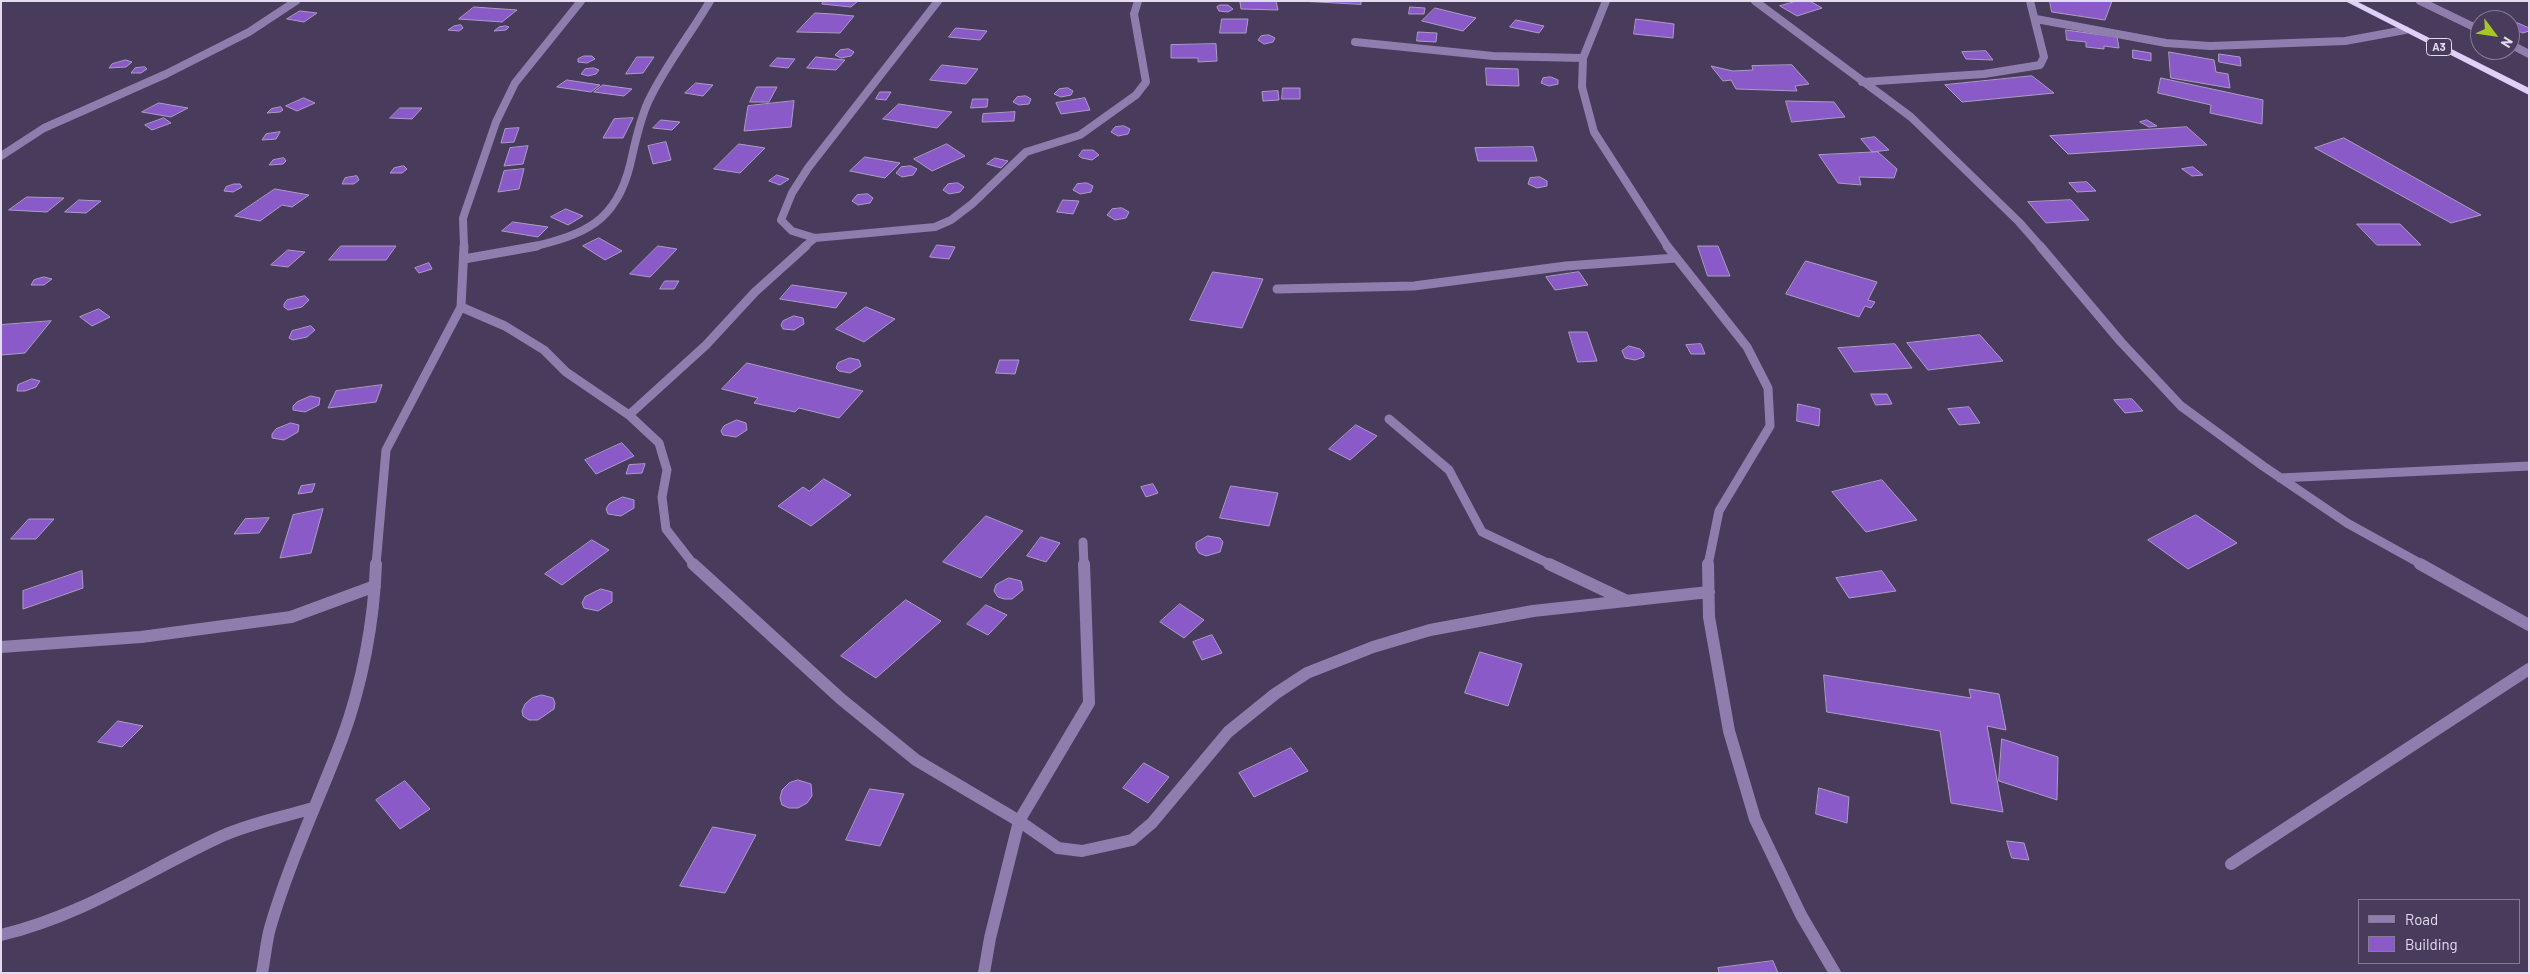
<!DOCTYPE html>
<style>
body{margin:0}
#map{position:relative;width:2530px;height:974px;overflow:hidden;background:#483b5b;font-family:Barlow,sans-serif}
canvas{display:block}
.frame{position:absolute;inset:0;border:2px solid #e3dcf0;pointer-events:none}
.legend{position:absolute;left:2358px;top:899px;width:162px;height:65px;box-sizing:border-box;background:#483b5b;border:1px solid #867b97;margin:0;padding:6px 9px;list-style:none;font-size:15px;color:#e3dcf0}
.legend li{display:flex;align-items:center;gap:10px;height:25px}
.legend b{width:25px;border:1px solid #867b97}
.north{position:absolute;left:2470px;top:10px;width:50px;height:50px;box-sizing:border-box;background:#483b5b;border:1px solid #867b97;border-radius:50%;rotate:121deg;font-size:14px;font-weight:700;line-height:20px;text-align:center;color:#e3dcf0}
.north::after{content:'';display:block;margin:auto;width:18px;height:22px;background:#a5c823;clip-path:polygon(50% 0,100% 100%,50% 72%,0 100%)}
</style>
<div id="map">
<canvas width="2530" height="974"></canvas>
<div class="frame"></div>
<ul class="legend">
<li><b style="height:6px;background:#8f7dae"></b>Road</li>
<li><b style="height:14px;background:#8b5ac9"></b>Building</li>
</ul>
<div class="north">N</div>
</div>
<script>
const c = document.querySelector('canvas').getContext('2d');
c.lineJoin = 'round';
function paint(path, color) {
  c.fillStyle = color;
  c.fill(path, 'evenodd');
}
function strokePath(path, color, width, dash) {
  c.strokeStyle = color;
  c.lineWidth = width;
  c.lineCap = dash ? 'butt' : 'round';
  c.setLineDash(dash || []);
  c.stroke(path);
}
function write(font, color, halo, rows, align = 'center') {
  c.font = font + ' Barlow,sans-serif';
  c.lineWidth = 4;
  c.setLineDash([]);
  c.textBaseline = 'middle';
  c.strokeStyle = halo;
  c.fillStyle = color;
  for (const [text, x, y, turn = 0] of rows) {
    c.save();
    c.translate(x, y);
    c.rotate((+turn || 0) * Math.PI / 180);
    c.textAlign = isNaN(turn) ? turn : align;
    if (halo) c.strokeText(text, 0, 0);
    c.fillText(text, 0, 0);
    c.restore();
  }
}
const building = new Path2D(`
 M 824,1 L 858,1 L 851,7 L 822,4 Z
 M 1233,1 L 1276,1 L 1278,10 L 1241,9 L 1240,2 Z
 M 1300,1 L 1361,1 L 1361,4 Z
 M 1797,1 L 1810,1 L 1822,8 L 1797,16 L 1780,6 Z
 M 2050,1 L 2112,1 L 2105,20 L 2052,12 Z
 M 1220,5 L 1228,5 L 1233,9 L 1228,12 L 1219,11 L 1217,7 Z
 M 474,7 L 517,10 L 502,22 L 459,19 Z
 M 1410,7 L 1425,8 L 1424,14 L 1409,14 Z
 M 1435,8 L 1476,18 L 1463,31 L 1422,21 Z
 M 300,11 L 317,13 L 304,22 L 287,19 Z
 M 815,13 L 833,14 L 854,16 L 840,33 L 797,32 Z
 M 2499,13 L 2501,15 L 2515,21 L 2497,20 L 2487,15 Z
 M 1222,19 L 1248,19 L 1246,33 L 1220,33 Z
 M 1636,19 L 1674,24 L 1673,38 L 1634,34 Z
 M 1516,20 L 1544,26 L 1539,33 L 1510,27 Z
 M 2518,23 L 2529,28 L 2529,31 L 2523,33 L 2510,28 L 2510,26 Z
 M 461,25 L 463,28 L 459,31 L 448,30 L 454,26 Z
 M 506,26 L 509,27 L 506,30 L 494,31 L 499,27 Z
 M 956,28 L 987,31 L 980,40 L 949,37 Z
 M 2066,30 L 2117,37 L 2119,48 L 2104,46 L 2104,49 L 2086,47 L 2086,42 L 2067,40 Z
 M 1418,32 L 1437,33 L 1436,42 L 1417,41 Z
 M 1269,35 L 1275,38 L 1273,42 L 1264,44 L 1258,40 L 1261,36 Z
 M 1216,44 L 1217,61 L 1198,62 L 1198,58 L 1171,58 L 1171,45 Z
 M 849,49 L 854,52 L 851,56 L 841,58 L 835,55 L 840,50 Z
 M 2133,50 L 2151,53 L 2151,61 L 2133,58 Z
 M 1986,51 L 1993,60 L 1966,59 L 1962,52 Z
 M 2169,52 L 2214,60 L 2216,72 L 2228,74 L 2230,88 L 2171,78 Z
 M 2219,54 L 2240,57 L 2241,66 L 2219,62 Z
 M 584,56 L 592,56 L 595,59 L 587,63 L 578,62 L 578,59 Z
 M 637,57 L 654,57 L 643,73 L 626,74 Z
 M 816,57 L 845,60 L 836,70 L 807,68 Z
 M 777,58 L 795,59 L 788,68 L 770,66 Z
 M 126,60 L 132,62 L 126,67 L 109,68 L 112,64 Z
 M 942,65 L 978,69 L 966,84 L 930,80 Z
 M 1792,65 L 1809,84 L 1795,86 L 1797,91 L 1736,89 L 1731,80 L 1723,81 L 1711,66 L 1733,71 L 1753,70 L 1752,66 Z
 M 145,67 L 147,69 L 141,73 L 131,73 L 135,68 Z
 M 594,68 L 599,70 L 596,74 L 588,76 L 581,74 L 585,69 Z
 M 1486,68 L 1518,69 L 1519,86 L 1487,85 Z
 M 2032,76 L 2054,93 L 1962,102 L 1945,85 Z
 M 1551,77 L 1558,80 L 1558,84 L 1549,86 L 1541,83 L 1543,78 Z
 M 2161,78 L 2263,100 L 2262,124 L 2210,113 L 2211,105 L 2158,93 Z
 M 567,80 L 600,85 L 591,92 L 557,87 Z
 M 696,83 L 713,85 L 703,96 L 685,93 Z
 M 603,85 L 632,89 L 624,96 L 594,92 Z
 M 757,87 L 777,87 L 769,102 L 750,102 Z
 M 1068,88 L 1073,91 L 1071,95 L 1061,97 L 1054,94 L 1059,89 Z
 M 1283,88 L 1300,88 L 1300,99 L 1282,99 Z
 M 1278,91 L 1279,100 L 1263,101 L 1262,92 Z
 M 880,92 L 891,92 L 886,100 L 876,99 Z
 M 1026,96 L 1031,99 L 1029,104 L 1019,105 L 1013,102 L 1017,97 Z
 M 304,98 L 315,103 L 297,111 L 286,106 Z
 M 1085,98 L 1090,110 L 1061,114 L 1056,103 Z
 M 973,99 L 988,99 L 987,107 L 971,108 Z
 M 794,101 L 791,127 L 744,131 L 748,106 Z
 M 1786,101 L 1834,102 L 1845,117 L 1792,122 Z
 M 159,103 L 188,108 L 171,117 L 142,112 Z
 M 899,104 L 952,112 L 937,128 L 883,119 Z
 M 281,107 L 283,110 L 280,112 L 267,113 L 271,109 Z
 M 400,108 L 422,108 L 412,119 L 390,118 Z
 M 1015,112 L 1014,121 L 982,122 L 983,114 Z
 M 164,118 L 171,123 L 152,130 L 145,125 Z
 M 633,118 L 623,138 L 603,138 L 614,119 Z
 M 661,120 L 680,122 L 672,130 L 653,128 Z
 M 2147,120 L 2157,126 L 2149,127 L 2140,122 Z
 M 1124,126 L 1130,129 L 1128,134 L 1118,136 L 1111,132 L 1115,127 Z
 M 2187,127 L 2207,145 L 2068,154 L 2050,136 Z
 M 519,128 L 514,142 L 501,143 L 505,129 Z
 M 280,132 L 276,139 L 262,140 L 266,134 Z
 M 1875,137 L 1889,150 L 1872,152 L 1861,139 Z
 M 2344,138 L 2481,215 L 2451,223 L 2315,148 Z
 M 666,142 L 671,160 L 653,164 L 648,146 Z
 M 739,144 L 765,148 L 740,173 L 714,169 Z
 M 947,144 L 965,156 L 932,171 L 914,159 Z
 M 528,146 L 523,164 L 504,166 L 510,148 Z
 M 1533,147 L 1537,161 L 1478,161 L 1475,148 Z
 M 1083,150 L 1093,150 L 1099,155 L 1092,160 L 1082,158 L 1079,156 Z
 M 1878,152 L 1897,169 L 1894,178 L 1859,177 L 1861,185 L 1838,183 L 1819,155 Z
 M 865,157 L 900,163 L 885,178 L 850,171 Z
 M 284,158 L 286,161 L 283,164 L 269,165 L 273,160 Z
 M 995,158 L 1008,161 L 1001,168 L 987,164 Z
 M 404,166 L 407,169 L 402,173 L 390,173 L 394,168 Z
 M 911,166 L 917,169 L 913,175 L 902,177 L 896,173 L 901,167 Z
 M 2193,167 L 2203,175 L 2192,176 L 2182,169 Z
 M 524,169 L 519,189 L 498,192 L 504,171 Z
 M 777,175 L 789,179 L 780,185 L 769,181 Z
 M 357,176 L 359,180 L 354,184 L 342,184 L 345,178 Z
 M 1540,177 L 1547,181 L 1547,186 L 1537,188 L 1528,184 L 1530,178 Z
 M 2087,182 L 2096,191 L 2077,192 L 2069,183 Z
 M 958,183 L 964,187 L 960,192 L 949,194 L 943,190 L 948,184 Z
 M 1087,183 L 1093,186 L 1091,192 L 1080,194 L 1073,190 L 1077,184 Z
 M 234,184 L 240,184 L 242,187 L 233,192 L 224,191 L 226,187 Z
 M 275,189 L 309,195 L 292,207 L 282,205 L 260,221 L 235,216 Z
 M 868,194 L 873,198 L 870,203 L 858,205 L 852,201 L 857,195 Z
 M 27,197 L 64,198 L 47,212 L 9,210 Z
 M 79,200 L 101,201 L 86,213 L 65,212 Z
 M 1063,200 L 1079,201 L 1073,214 L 1057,212 Z
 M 2071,200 L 2089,220 L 2046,223 L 2028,202 Z
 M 1122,208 L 1129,212 L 1126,218 L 1115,220 L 1107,215 L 1112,209 Z
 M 566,209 L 583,216 L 568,225 L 551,217 Z
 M 513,222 L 548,227 L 538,237 L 502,231 Z
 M 2357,224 L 2400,224 L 2421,245 L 2377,245 Z
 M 599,238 L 622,251 L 605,260 L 583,246 Z
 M 937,245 L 955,247 L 949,259 L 930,257 Z
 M 341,246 L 396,246 L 386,260 L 329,260 Z
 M 658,246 L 677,249 L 650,277 L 630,274 Z
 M 1698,246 L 1718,246 L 1730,276 L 1708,276 Z
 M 288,250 L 305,252 L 288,267 L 271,265 Z
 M 1806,261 L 1877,282 L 1868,300 L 1875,302 L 1871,308 L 1865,306 L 1859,317 L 1786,294 Z
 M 429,263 L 432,269 L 419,273 L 415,268 Z
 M 1213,272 L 1263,279 L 1242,328 L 1190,320 Z
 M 1579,272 L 1588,285 L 1555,290 L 1546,277 Z
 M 44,277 L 52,279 L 44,285 L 31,285 L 34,280 Z
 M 665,281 L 679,281 L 674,289 L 660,289 Z
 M 792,285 L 847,293 L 836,308 L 780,299 Z
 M 305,296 L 309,300 L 302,307 L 288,310 L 284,307 L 284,304 L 287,300 Z
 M 866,307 L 895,319 L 864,342 L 836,329 Z
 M 99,309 L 110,317 L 92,326 L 80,317 Z
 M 794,316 L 803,318 L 804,324 L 794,330 L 783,329 L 781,325 L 783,321 Z
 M 51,321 L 25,353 L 1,355 L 1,325 Z
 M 311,326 L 315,330 L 307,337 L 293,340 L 289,338 L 292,331 Z
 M 1569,332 L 1587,332 L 1597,361 L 1578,362 Z
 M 1980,335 L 2003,361 L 1928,370 L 1907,343 Z
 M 1701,344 L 1705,354 L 1691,354 L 1686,345 Z
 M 1895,344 L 1912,368 L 1854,372 L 1838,348 Z
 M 1629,346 L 1640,349 L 1644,353 L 1644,357 L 1635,360 L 1625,358 L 1622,351 Z
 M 850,358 L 859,360 L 861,366 L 850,373 L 839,371 L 836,368 L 838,363 Z
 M 1000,360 L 1019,360 L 1015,374 L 996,373 Z
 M 747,363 L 863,391 L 839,418 L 799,408 L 795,412 L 754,403 L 758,398 L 722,389 Z
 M 32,379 L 40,381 L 36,387 L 25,391 L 17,391 L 18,385 Z
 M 382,385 L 376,402 L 328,408 L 336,391 Z
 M 1871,394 L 1887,394 L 1892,404 L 1876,405 Z
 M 311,396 L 320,398 L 319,405 L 305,412 L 293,410 L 293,406 L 297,402 Z
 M 2132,399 L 2143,411 L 2125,413 L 2114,400 Z
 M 1798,404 L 1820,409 L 1819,426 L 1797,421 Z
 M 1969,407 L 1980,423 L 1959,425 L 1948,409 Z
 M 737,420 L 746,423 L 747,430 L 736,437 L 723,435 L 721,431 L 724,426 Z
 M 291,423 L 299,425 L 298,432 L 284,440 L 272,438 L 272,434 L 276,429 Z
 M 1356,425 L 1377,436 L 1350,460 L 1329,449 Z
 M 622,443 L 634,456 L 596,474 L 585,460 Z
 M 645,464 L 642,473 L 626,474 L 629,465 Z
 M 824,479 L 851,495 L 811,526 L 778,506 L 803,487 L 809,491 Z
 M 1882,480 L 1917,520 L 1866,532 L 1832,492 Z
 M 315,484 L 312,492 L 298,494 L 301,486 Z
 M 1153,484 L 1158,493 L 1146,497 L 1141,487 Z
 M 1231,486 L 1278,493 L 1269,526 L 1220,518 Z
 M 623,497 L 634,500 L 634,508 L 621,516 L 608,514 L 606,509 L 609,504 Z
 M 323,509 L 311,553 L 280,558 L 293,515 Z
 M 2196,515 L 2237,543 L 2188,569 L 2148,540 Z
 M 986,516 L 1023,531 L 981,578 L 943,562 Z
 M 269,518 L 259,533 L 234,534 L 245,519 Z
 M 29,519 L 54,519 L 36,539 L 11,539 Z
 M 1208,536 L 1220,538 L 1223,542 L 1220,552 L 1206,556 L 1199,553 L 1196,548 L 1196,543 Z
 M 1041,537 L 1060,543 L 1046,562 L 1027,556 Z
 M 592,540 L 609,550 L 562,585 L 545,574 Z
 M 82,571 L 83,588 L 23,609 L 23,591 Z
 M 1882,571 L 1896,591 L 1849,598 L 1836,578 Z
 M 1009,578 L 1021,581 L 1023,590 L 1012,599 L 1004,599 L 998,597 L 994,591 L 996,585 Z
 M 601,589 L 612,592 L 612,602 L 598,611 L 584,608 L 582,603 L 585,597 Z
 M 906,600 L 941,621 L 876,678 L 841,656 Z
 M 1180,604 L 1204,620 L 1184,638 L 1160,622 Z
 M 986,605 L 1007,615 L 988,635 L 967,624 Z
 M 1212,635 L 1222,653 L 1202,660 L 1193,642 Z
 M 1480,652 L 1522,664 L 1508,706 L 1465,693 Z
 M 1824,675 L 1971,698 L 1969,689 L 1999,694 L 2006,730 L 1987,726 L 2003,812 L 1951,803 L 1940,731 L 1827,712 Z
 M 542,695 L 553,698 L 555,703 L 554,709 L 538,720 L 529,720 L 523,716 L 522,711 L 525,704 L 532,698 Z
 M 118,721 L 143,726 L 122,747 L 98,742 Z
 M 2002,739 L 2058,757 L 2057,800 L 1999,781 Z
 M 1291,748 L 1308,771 L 1254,797 L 1239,773 Z
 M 1144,763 L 1169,777 L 1148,803 L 1123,788 Z
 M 798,780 L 811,784 L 812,796 L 807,803 L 798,808 L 789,808 L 782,805 L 780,798 L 782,790 L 789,783 Z
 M 405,781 L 430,809 L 400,829 L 376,800 Z
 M 1819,788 L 1849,797 L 1847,823 L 1816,814 Z
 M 870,789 L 904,794 L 880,846 L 846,840 Z
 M 713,827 L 756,835 L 725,893 L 680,886 Z
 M 2007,841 L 2024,843 L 2029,860 L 2012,858 Z
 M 1773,961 L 1778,973 L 1719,973 L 1718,968 Z`);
const minorFar2 = new Path2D(`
 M 938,1 L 808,168 L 792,193 L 781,220 L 792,231 L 815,238 L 935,227 L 951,220 L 972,204 L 1026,152 L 1080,135 L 1136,95 L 1146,82 L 1134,14 L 1138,1
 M 1606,1 L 1583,58 L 1582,87 L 1594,132 L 1668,247
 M 1755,1 L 1911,117 L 2019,222 L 2041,247
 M 2420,1 L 2480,30
 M 2036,19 L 2166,43 L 2210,46 L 2345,41 L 2405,30
 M 1355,42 L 1493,56 L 1583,58
 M 2510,44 L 2529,54
 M 1862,82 L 1984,74 L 2040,65 L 2044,57 L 2030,1
 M 1,156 L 44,128 L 166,74 L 249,32 L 296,1
 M 464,247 L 463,218 L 496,122 L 515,83 L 581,1
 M 532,247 C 585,234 616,222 630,165 C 635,144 639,122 648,102 C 665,66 690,35 710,1
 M 804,247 L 815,238`);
const minorFar1 = new Path2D(`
 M 1667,246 L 1747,347 L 1768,388 L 1770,426 L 1719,511 L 1708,565
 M 2040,246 L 2121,342 L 2181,406 L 2263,466 L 2347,523 L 2423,565
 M 464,259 L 537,246
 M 1277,289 L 1414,286 L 1566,266 L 1676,258
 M 461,307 L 505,326 L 544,350 L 566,372 L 629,415 L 659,443 L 667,470 L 662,497 L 666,529 L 694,565
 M 629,415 L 706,345 L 755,292 L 806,246
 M 1389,419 L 1449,470 L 1482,532 L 1552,565
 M 2280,478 L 2529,466
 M 1083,542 L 1084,565
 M 376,565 L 386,450 L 461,307 L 464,246`);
const minor = new Path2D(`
 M 693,564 L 841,699 L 916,760 L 1019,821 L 1058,848 L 1082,851 L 1132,840 L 1152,823 L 1228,732 L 1275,694 L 1307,673 L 1373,647 L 1430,630 L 1533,611 L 1709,592
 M 1549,564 L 1627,601
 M 1708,564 L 1709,617 L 1729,731 L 1755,819 L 1801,915 L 1835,973
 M 2420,564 L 2529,625
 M 1,647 L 141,637 L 291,617 L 375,586
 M 2231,864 L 2529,669
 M 1,935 C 85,915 146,871 222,836 C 251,823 283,817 313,808
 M 262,973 C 265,958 266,943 270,928 C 289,863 318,802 342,739 C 362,685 374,622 376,564
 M 984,973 L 990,938 L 1019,821 L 1089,703 L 1084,564`);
const trunk = new Path2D(`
 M 2345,1 L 2356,1 L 2529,88 L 2529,95 Z`);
const shields = [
 [2439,47,25]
];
const shieldNames = [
 ["A3",2439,47]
];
paint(building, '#8b5ac9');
strokePath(building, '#ab9dc3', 1);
strokePath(minorFar2, '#8f7dae', 8);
strokePath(minorFar1, '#8f7dae', 9);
strokePath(minor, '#8f7dae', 12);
paint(trunk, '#dfcff9');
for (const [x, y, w] of shields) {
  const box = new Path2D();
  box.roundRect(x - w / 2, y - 8.5, w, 17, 4);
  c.fillStyle = '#483b5b';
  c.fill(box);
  strokePath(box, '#e3dcf0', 1);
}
write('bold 11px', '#e3dcf0', null, shieldNames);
</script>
